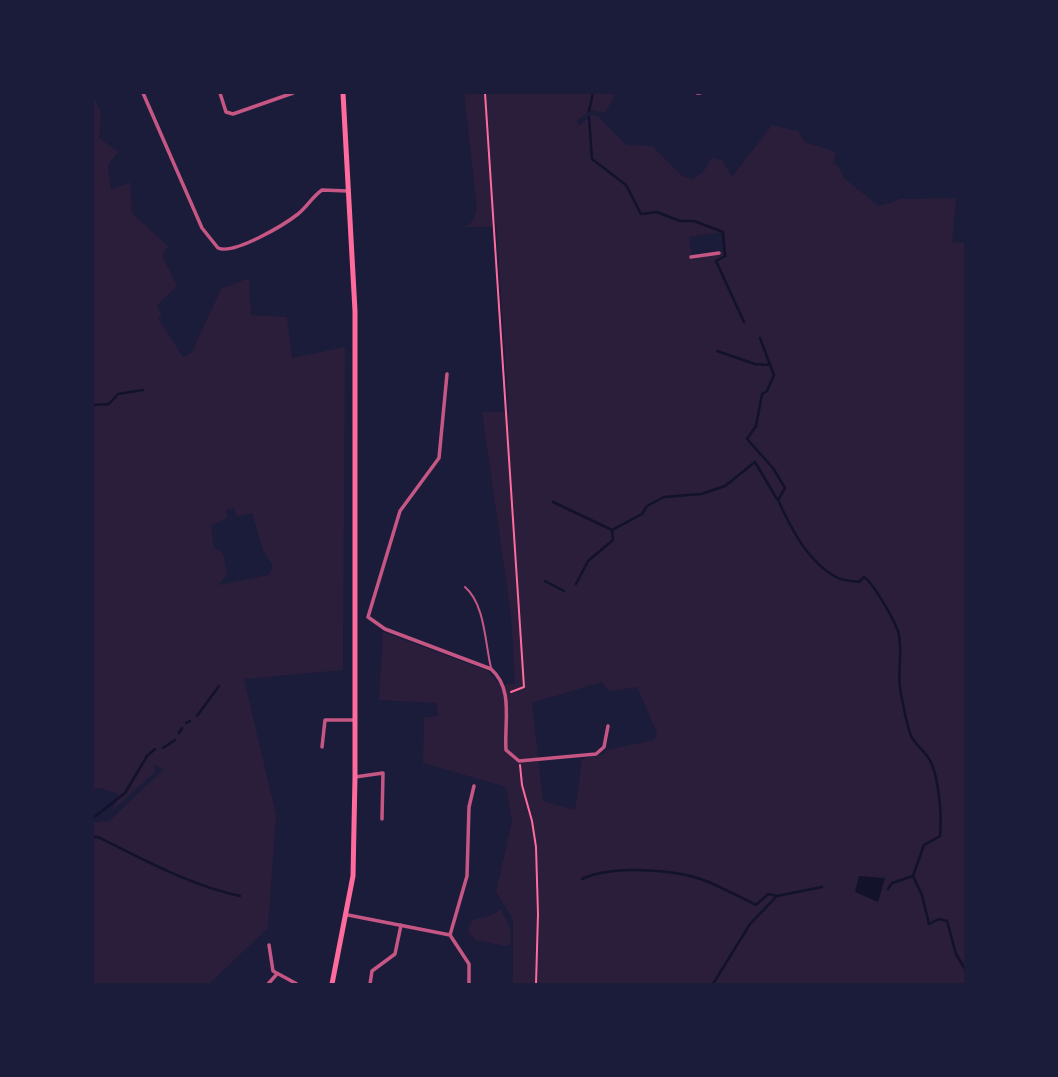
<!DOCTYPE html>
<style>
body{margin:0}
#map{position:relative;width:1058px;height:1077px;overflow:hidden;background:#1b1b3a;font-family:"Work Sans",sans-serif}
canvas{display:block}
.frame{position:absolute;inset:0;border:94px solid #1b1b3a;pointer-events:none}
</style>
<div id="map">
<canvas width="1058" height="1077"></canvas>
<div class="frame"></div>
</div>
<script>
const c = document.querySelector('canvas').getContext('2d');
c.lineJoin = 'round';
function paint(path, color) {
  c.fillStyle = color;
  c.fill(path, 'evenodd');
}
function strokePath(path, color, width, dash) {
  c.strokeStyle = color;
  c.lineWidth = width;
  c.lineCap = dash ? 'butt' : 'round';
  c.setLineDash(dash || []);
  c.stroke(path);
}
const green = new Path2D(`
 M 464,93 L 616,93 L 605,113 L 590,110 L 577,121 L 579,126 L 591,115 L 597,116 L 626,145 L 652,146 L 682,176 L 693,179 L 703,172 L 712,158 L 722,160 L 732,177 L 772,125 L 798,131 L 804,142 L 836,152 L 833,164 L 837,165 L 845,179 L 879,206 L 901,199 L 956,198 L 952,242 L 965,243 L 965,984 L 513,984 L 513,919 L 496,892 L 512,821 L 506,787 L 423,763 L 424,717 L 438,716 L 437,703 L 379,700 L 383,632 L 488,671 L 500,685 L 515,684 L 511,615 L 482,412 L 509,412 L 496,221 L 492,221 L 492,227 L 465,227 L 473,221 L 477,207 ZM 723,232 L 725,250 L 692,260 L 689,237 ZM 602,682 L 609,691 L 637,687 L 657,733 L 654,740 L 606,750 L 604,754 L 582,759 L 575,810 L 543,801 L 532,703 Z
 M 93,97 L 101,112 L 99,138 L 118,152 L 108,165 L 111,190 L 130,182 L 132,213 L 169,247 L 164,251 L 163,257 L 177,286 L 157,305 L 162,316 L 158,318 L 183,357 L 192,352 L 221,289 L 249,278 L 251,315 L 287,317 L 292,358 L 345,347 L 343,670 L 244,679 L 276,815 L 268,928 L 209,984 L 93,984 L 93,822 L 109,821 L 164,769 L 154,765 L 155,772 L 112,811 L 119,794 L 100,788 L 93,790 ZM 234,508 L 237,516 L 252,513 L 263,550 L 273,566 L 269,575 L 219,585 L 227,574 L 223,553 L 214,548 L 211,526 L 227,518 L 226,510 Z
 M 501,909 L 510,928 L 511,944 L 506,946 L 475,940 L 468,930 L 472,920 L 490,916 Z`);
const water = new Path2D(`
 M 859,876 L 885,878 L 878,902 L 855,892 Z`);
const stream = new Path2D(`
 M 589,111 L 593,93
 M 589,117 L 592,159 L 626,185 L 641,214 L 657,212 L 680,221 L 694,221 L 723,232 L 725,256 L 716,261 L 744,322
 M 760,338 L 774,375 L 767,391 L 762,394 L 756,426 L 747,439 L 773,468 L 785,488 L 778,500 C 791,528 808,563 838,578 C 844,581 852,581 859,582 L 864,577 C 874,584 893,618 898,631 C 904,651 896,673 901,694 C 904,708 906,723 911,736 C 915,744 923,750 928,757 C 939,773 942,817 940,836 L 924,845 L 913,876 L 922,895 L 929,924 L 939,919 L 947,921 L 956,954 L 965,969
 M 717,351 L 755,364 L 770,365
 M 93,405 L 109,404 L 118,394 L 143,390
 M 553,502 L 612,530
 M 545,581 L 564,591
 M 576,584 L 588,561 L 613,540 L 612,530 L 642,514 L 647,506 L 664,497 L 701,494 L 725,486 L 755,462 L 777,499
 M 197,716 L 219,686
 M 186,723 L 190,721
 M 179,733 L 182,728
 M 163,748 L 175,740
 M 93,818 L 125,793 L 147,756 L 155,749
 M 93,837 L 98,837 C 145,860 189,885 240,896
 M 582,879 C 612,865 675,869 706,881 C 723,888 740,897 756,905 L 768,894 L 777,896 L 822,887
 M 888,889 L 892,883 L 913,876
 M 713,984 L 750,924 L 776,897`);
const path = new Path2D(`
 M 485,93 L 524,687 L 511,692
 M 520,765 L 522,785 L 532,821 L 536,847 L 538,914 L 536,984`);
const service = new Path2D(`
 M 465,587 C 485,604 485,643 491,668`);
const minor = new Path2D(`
 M 143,93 L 202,228 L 218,248 C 234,255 284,225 298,214 C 307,207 312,197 322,190 L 348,191
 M 220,93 L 226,112 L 233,114 L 293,93
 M 697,93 L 700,93
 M 691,257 L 719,253
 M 368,617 L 385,629 L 491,669 C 514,689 504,722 506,750 L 519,761 L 596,754 L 604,747 L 608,726
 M 368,617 L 400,511 L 439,458 L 447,374
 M 322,747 L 325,720 L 355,720
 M 355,777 L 383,773 L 382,819
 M 348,915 L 450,935
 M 450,935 L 467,876 L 469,807 L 474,786
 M 450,935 L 469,964 L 469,984
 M 269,945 L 273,971 L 297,984
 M 268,984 L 277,974
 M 370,984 L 372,971 L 395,954 L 401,925`);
const primary = new Path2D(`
 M 332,984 L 353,876 L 355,777 L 355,311 L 343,93`);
paint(green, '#2a1e3b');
paint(water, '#12122b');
strokePath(stream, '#12122b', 2.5);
strokePath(path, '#ff6b9d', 2);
strokePath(service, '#c65784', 2);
strokePath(minor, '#c65784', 3.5);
strokePath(primary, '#ff6b9d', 5);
</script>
